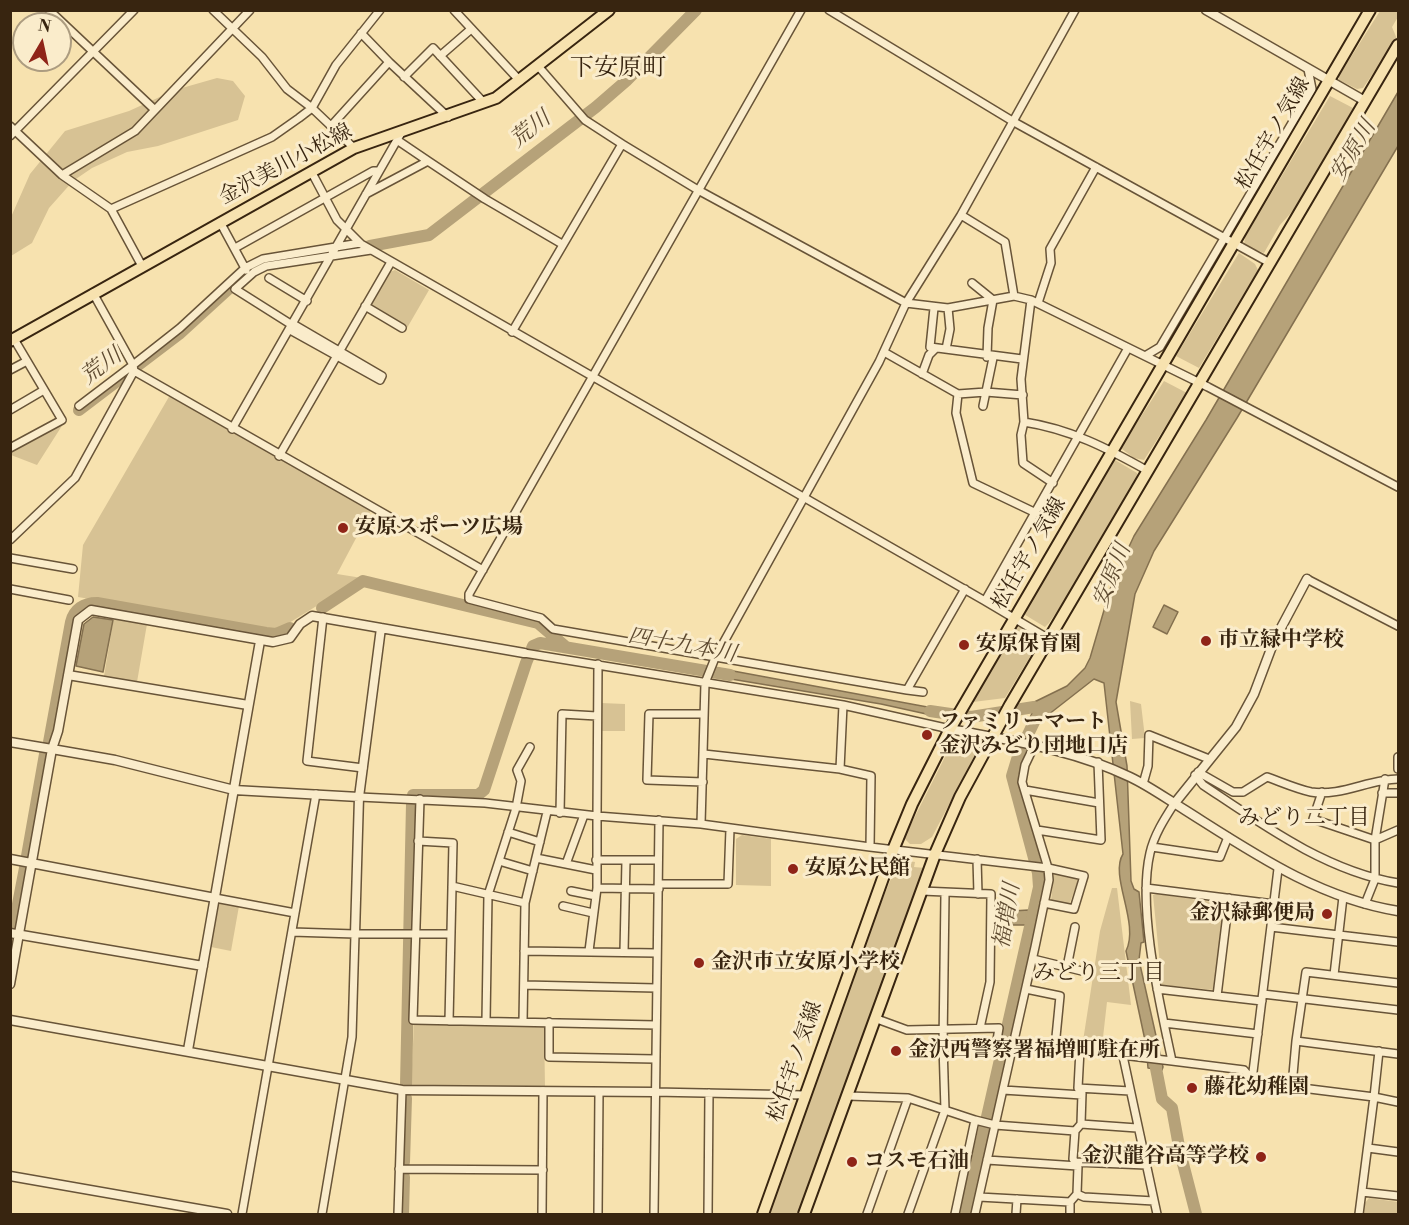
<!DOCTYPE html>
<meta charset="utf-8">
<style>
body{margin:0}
#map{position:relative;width:1409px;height:1225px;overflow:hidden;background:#f7e2af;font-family:"Libre Bodoni",serif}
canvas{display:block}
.frame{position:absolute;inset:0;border:12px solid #382510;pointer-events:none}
.north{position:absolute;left:12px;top:12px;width:60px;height:60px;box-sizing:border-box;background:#faeccb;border:2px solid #ac9c80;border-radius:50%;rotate:9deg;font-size:16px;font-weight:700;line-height:24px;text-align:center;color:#382510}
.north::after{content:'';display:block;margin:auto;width:21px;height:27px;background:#8f2418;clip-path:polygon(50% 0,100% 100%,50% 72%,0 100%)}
</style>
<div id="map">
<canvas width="1409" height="1225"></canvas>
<div class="frame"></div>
<div class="north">N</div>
</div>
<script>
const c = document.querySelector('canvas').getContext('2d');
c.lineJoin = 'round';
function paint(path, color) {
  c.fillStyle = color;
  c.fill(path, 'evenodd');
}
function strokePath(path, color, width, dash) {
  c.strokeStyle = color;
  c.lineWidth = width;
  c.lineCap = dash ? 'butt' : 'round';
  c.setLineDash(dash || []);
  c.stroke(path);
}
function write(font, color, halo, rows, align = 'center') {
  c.font = font + ' "Libre Bodoni","Noto Serif JP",serif';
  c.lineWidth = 6;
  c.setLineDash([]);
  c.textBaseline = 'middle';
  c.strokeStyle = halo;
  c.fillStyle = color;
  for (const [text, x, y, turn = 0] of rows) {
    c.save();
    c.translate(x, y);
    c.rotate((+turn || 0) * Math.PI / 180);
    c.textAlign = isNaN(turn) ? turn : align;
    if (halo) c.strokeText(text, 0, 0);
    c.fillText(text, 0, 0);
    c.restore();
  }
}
const green = new Path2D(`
 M 1380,11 L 1398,11 L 1398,17 L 1392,27 L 1397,39 L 1363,88 L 1357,89 L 1339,80 L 1339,76 Z
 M 217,78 L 233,81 L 245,96 L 238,120 L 158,146 L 127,152 L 92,168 L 73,181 L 49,208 L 32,243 L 11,256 L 11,217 L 30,174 L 65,131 L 129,111 L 175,90 Z
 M 1330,96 L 1353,108 L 1300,203 L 1280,225 L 1264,253 L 1244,245 L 1245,237 Z
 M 1239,253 L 1255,264 L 1258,270 L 1199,368 L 1176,356 Z
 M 395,270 L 429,290 L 407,328 L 369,307 L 390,272 Z
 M 1164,381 L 1187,393 L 1144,460 L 1134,458 L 1122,449 L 1122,446 Z
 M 170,395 L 371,510 L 337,574 L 362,578 L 276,631 L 78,597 L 83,545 Z
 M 65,421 L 37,465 L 11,455 L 10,452 Z
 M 1115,460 L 1137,473 L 1138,477 L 1081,576 L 1049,623 L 1045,627 L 1022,613 Z
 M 114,617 L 147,624 L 137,682 L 104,676 Z
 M 1019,627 L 1039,638 L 1039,642 L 1005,698 L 973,702 L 1014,630 Z
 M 1130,701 L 1141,704 L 1145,738 L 1132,739 Z
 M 601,703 L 625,704 L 625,731 L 600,731 Z
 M 957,747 L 975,750 L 976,753 L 932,837 L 921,844 L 910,844 L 904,838 L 949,749 Z
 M 742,835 L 771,839 L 771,886 L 736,885 L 736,839 Z
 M 908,861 L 915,862 L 914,867 L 925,868 L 827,1132 L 817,1167 L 797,1214 L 768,1214 L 873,922 L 895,869 L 898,866 L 907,867 Z
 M 1054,874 L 1075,877 L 1078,881 L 1069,905 L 1051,901 Z
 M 1112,888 L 1117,888 L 1131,1005 L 1107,1002 L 1102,1046 L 1085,1044 L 1083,1041 L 1100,931 Z
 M 1157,894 L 1226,904 L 1215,990 L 1162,985 L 1153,895 Z
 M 219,902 L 239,906 L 231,951 L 211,947 Z
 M 414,1024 L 544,1026 L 545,1087 L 411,1085 Z
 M 1369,1198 L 1398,1202 L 1398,1214 L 1364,1214 L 1365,1203 Z`);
const water = new Path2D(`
 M 1398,92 L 1398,146 L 1237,418 L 1154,551 L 1135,594 L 1116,702 L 1127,766 L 1131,881 L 1134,889 L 1139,892 L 1144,942 L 1141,943 L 1139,960 L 1163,1067 L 1162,1070 L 1148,1068 L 1146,1045 L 1126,951 C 1140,923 1109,876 1123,854 L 1104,683 L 1094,679 L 1030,729 L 1031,733 L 1024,733 L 1032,713 L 1030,710 L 1020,713 L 1018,710 L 1067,686 L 1085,668 L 1090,658 L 1112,583 L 1134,536 L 1206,420 Z
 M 1164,605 L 1178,612 L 1167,634 L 1153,627 Z
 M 93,617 L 113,620 L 103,672 L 76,666 L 84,624 Z
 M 717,668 L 949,711 L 940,717 L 881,704 L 713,676 Z
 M 1029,910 L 1026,925 L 994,925 L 994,912 Z`);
const river = new Path2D(`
 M 370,246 L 429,235 L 596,107 L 626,81 L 696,10
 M 338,251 L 355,248
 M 79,410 L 179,334 L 249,270 L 264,262 L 330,252
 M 322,608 L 363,581 L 538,623 L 566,647
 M 930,711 L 971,717 L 1034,707
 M 49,742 L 71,622 C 74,609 84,603 97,603 L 266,633 L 276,634 L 290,628
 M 413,795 L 478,795 L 484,790 L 526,663 L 533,646 L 540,643 L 730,675
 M 27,856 L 45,754
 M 13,930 L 25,868
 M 10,946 L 12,939
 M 1153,1053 L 1162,1099 L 1172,1108 L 1180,1152 L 1196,1214
 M 406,1085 L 412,804
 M 404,1162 L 406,1098
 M 403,1214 L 404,1177
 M 965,1214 L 1039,887 L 1038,873 L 1012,776 L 1019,753 L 1035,720`);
const minor = new Path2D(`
 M 49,10 L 155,110
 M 213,10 L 262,57 L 287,89 L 312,108 L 354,148
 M 454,10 L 520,81
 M 801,10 L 469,594 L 469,599 L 541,618 L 553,629 L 907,690 L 965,589
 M 829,10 L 1014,122 L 1270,263
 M 1075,10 L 961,215 L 1005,242 L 1014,296 L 1031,300 L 1208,387 L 1398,487
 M 361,33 L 389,62
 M 440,56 L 470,30
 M 538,66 L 585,120 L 622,144
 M 404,77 L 433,48 L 484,103
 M 10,126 L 62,175 L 111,209 L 142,266
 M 331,126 L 389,62 L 448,117
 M 10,136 L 134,10
 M 428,161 L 485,199 L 562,244
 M 311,171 L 337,220 L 361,244 L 985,601
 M 62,175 L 135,131 L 250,10
 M 366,194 L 428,161 L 397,140
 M 111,209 L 272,137 L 299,118 L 312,108 L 336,65 L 380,10
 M 220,222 L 246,270
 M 235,248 L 373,171 L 379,171
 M 269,278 L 307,301
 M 972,283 L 993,300 L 988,328 L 987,357
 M 1031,300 L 1021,379 L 1024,422 C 1070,429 1107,448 1148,471
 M 1038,303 L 1051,263 L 1050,249 L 1096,167
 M 365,306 L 402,328
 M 934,308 L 930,347 L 1022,359
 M 293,324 L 382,376
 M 292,325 L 235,289 L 254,272 L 266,266 L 371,250
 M 290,330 L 380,380 L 382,376
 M 512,332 L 622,144 L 698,190 L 906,303 L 948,308 L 1014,296
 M 946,349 L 950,329 L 948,308
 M 884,352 L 958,394 L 956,413 L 973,483 L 1036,513
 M 1145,356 L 1160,347 L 1312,89 L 1308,69
 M 133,365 L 180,328 L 245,268 L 263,259 L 360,243
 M 10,370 L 27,361
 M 134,371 L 483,570
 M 922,374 L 929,355 L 936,348
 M 958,394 L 986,392 L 1023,395
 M 79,406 L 133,365
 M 983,406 L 993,358
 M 10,410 L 44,390
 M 1024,422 L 1021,435 L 1023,463 L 1053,483
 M 232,429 L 401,133
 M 10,448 L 62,420 L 14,339
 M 279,456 L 391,262
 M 10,540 L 75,478 L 134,371 L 133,365 L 93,293
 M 10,558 L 73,569
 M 1307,579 L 1398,626
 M 10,589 L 69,600
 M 323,617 L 307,761 L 363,768
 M 1049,639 L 985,601 L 1128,348
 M 524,653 L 843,705 L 950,729
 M 907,690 L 923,692
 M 843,705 L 840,769 L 871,776 L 870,847 L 1048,868 L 1049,880 L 1035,947 L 975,1214
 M 1035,744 L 1025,765 L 1022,782 L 1048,868 L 1084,876 L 1074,909 L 1044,903
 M 704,754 L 840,769
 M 1398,757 L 1398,769
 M 1198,772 L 1233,792 L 1243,792 L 1267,777 C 1281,782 1297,789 1311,792 C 1340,797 1370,779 1398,779
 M 1195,775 L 1203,785 C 1263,825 1326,871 1398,883
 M 703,782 L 647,780 L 649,714 L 704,714
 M 1143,784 L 1148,766 L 1149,735 L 1209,759
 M 1025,790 L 1099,803
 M 1322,792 L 1313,819 L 1375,840 L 1398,830
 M 1382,793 L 1398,793
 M 359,797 L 485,803 L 597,816 L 598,664
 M 420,799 L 413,1020 L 656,1025
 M 1174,804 C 1165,818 1154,835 1150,853 C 1137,909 1160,1004 1172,1061 L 1244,1070 L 1252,1080 L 1262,1083 L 1374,1097 L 1359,1214
 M 560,813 L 562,714 L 597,716
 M 1037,830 L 1101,840 L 1098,762
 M 508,832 L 540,842
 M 418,841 L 453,843 L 449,1021
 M 870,847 L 701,824 L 705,683 L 715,658 L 879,362 L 906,303 L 961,215
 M 1152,847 L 1220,857 L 1228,837
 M 536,858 L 596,870
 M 977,859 L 978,894
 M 596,860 L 658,860
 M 499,861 L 533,871
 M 566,864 L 584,815
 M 659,884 L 728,884 L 730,829
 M 452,886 L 525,903 L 523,1022
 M 597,888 L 659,889
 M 1146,888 L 1274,904
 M 571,891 L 596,896
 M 922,891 L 991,894 L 990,982 L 980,1028
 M 215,898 L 295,913
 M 525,903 L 547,812
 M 1365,904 L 1375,879 L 1375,840 L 1385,779
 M 563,906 L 593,913
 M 1271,927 L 1398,942
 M 292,932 L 355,934
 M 524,951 L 656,953
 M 589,951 L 597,888 L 597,816 L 701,824
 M 624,952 L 626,860
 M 1033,959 L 1090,973
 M 1067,967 L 1075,927
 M 1334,975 L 1343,897
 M 524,985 L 656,988
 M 1026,989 L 1060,996 L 1055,1047
 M 1157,989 L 1262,1001
 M 1263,994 L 1398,1010
 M 1217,996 L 1229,898
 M 877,1019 L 907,1030 L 999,1028 L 996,1046 L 943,1045
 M 486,1021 L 488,895 L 516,808 L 521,781 L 517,770 L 530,747
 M 549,1022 L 549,1057 L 655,1059
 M 1164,1023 L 1258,1034
 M 1296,1041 L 1306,972 L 1398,983
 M 1014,1042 L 1172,1061
 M 1379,1051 L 1374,1097 L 1398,1102
 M 1123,1056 L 1157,1214
 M 1252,1080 L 1278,869
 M 1292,1086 L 1296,1041 L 1398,1054
 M 1078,1088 L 1130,1091
 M 1003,1090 L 1082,1095
 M 654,1092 L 804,1095
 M 848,1096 L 908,1098 L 975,1120 L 955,1214
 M 975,1120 L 995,1125 L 1075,1131
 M 1081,1124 L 1137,1128
 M 1368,1148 L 1398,1152
 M 987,1160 L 1078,1166
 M 1075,1162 L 1146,1165
 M 399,1169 L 543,1170
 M 1362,1192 L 1398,1196
 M 1077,1194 L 1084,1197 L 1154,1201
 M 979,1197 L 1070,1202
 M 242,1214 L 316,794
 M 322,1214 L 352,1037 L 355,934 L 451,934
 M 398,1214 L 402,1090
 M 542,1214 L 543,1091
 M 598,1214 L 599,1092
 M 654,1214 L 659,820
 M 708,1214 L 709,1093
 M 867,1214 L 908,1098
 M 908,1214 L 945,1110 L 943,1045 L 945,894
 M 1016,1214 L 1017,1199
 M 1070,1214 L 1070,1202 L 1077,1194 L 1078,1166 L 1073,1159 L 1075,1131 L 1081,1124 L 1082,1093 L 1078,1088 L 1080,1050`);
const tertiary = new Path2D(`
 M 1206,10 L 1365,101
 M 68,675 L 248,705
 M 950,729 C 1013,741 1072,749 1130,777 C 1149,786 1167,799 1185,810 C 1253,853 1318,898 1398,911
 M 10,742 L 52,749 L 58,731 L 78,620 L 91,610 L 273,642 L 290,638 L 300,624 L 312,616 L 524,653
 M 1174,804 L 1236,727 L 1254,694 L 1274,641 L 1307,579
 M 10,859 L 215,898
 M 10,933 L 203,966
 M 355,934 L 359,797 L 381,628
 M 10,984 L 52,749 L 115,760 L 234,790 L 359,797
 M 10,1020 L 402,1090 L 654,1092
 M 188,1050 L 260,641
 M 10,1176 L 227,1214`);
const primary = new Path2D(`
 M 10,341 L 354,148 L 496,98 L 609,10
 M 763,1214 L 893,850 L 912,804 L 950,729 L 1370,10
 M 804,1214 L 935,854 L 960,797 L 1010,705 L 1398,45`);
const markers = [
 [343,528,6,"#8f2418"],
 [1206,641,6,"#8f2418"],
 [964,645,6,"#8f2418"],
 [927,735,6,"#8f2418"],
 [793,869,6,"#8f2418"],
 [1327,914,6,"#8f2418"],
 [699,963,6,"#8f2418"],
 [896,1051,6,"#8f2418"],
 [1192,1088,6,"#8f2418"],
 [1261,1157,6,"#8f2418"],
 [852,1162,6,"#8f2418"]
];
const streetNames = [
 ["松任宇ノ気線",1274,134,-60],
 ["金沢美川小松線",286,165,-28],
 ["松任宇ノ気線",1030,554,-60],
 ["松任宇ノ気線",796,1062,-71]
];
const poiNames = [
 ["安原スポーツ広場",355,528],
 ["市立緑中学校",1218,641],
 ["安原保育園",976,645],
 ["ファミリーマート",939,723],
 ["金沢みどり団地口店",939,747],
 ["安原公民館",805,869],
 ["金沢緑郵便局",1315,914,"right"],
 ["金沢市立安原小学校",711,963],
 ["金沢西警察署福増町駐在所",908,1051],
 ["藤花幼稚園",1204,1088],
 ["金沢龍谷高等学校",1249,1157,"right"],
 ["コスモ石油",864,1162]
];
const waterNames = [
 ["荒川",531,130,-38],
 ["安原川",1354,151,-59],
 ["荒川",102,367,-37],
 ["安原川",1113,576,-68],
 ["四十九本川",682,646,10],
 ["福増川",1008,916,-80]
];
const neighbourhoodNames = [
 ["みどり二丁目",1304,819],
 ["みどり三丁目",1099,974]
];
const quarterNames = [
 ["下安原町",618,69]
];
paint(green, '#d7c294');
paint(water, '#b6a279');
strokePath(water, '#84704f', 1.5);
strokePath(river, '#b6a279', 12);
strokePath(minor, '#685438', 10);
strokePath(tertiary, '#685438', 11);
strokePath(primary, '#382510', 14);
strokePath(minor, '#faeccb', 7);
strokePath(tertiary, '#faeccb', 8);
strokePath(primary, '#f7e2af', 10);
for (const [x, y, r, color] of markers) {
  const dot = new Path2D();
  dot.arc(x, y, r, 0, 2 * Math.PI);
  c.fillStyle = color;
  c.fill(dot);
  strokePath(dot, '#faeccb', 2);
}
write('21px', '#382510', '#faeccb', streetNames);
write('bold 21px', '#382510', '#faeccb', poiNames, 'left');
write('italic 22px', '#5e4a30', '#faeccb', waterNames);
write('22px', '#382510', '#faeccb', neighbourhoodNames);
write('24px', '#382510', '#faeccb', quarterNames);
</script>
